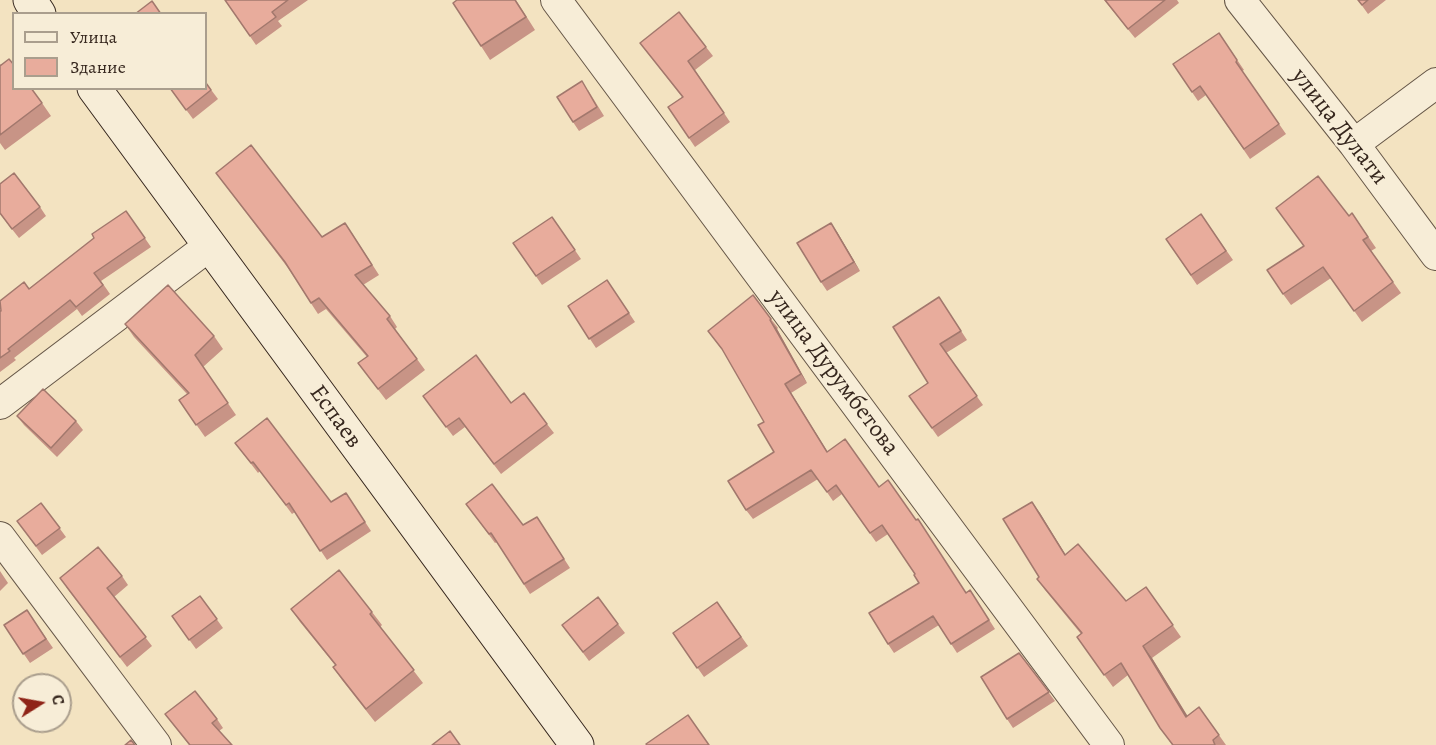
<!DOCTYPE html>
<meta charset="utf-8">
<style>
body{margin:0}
#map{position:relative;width:1436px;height:745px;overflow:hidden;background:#f3e3c1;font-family:Alegreya,serif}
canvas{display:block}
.legend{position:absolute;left:12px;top:12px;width:195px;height:78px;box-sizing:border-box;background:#f7edd7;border:2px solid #aa9e8d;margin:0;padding:8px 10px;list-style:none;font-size:18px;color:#36271e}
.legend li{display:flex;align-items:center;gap:12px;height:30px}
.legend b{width:30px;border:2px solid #aa9e8d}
.north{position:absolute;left:12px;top:673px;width:60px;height:60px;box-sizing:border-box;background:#f7edd7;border:2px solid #aa9e8d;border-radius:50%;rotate:79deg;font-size:16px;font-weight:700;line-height:24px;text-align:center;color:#36271e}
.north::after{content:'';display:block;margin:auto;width:21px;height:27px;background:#8f2418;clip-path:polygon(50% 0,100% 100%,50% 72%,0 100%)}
</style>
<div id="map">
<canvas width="1436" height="745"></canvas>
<ul class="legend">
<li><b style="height:8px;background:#f7edd7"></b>Улица</li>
<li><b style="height:16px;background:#e8ac9c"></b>Здание</li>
</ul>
<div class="north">С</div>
</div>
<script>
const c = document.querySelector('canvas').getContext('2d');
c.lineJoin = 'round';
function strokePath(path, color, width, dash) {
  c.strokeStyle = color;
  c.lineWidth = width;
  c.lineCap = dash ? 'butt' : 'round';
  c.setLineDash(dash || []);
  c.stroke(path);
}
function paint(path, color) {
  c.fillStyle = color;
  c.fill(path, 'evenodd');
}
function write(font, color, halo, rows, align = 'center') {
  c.font = font + ' Alegreya,serif';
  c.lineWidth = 5;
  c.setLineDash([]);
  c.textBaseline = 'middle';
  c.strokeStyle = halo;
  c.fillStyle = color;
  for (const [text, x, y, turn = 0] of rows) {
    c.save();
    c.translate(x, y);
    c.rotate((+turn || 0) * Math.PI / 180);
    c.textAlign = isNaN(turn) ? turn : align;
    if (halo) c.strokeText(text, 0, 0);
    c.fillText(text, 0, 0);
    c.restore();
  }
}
const street = new Path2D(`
 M 556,0 L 1109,745
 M 1240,0 L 1354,144 L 1436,255
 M 1354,144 L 1436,83
 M 0,404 L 209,246
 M 0,537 L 156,745`);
const secondary = new Path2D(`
 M 30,0 L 39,14
 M 94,88 L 577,745`);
const wall = new Path2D(`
 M 225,0 L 308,0 L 278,21 L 282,26 L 256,45 Z
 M 457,0 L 516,0 L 535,30 L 490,60 L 481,46 Z
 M 1104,0 L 1177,0 L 1179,3 L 1135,38 Z
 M 1358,0 L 1386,0 L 1368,14 Z
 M 1219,33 L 1244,70 L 1242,71 L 1286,134 L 1250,159 L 1206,95 L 1198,101 L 1173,64 Z
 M 640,43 L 706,47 L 713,56 L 695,70 L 730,122 L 695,147 L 668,107 L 682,97 Z
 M 0,65 L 42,103 L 51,116 L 5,150 L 0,143 Z
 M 206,83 L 218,99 L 193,119 L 170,88 Z
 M 588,90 L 604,116 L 579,131 L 573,122 Z
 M 216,173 L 322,237 L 352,233 L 379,275 L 363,285 L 390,316 L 397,327 L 395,329 L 425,370 L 386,400 L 358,363 L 367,357 L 326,309 L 318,314 L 288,268 Z
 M 0,184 L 40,207 L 46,216 L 19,238 L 0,214 Z
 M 126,211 L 151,247 L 101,281 L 110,294 L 82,316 L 77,309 L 14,358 L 16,360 L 0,372 L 0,311 L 94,238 Z
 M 1352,213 L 1376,248 L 1371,251 L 1401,293 L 1362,322 L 1331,278 L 1291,305 L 1283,294 L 1349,216 Z
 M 1201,214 L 1233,260 L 1197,285 L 1166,239 Z
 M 552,217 L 581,259 L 542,285 L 513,243 Z
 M 837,232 L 860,271 L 827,291 L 821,282 Z
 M 607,280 L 635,322 L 596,348 L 568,306 Z
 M 939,297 L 967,340 L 946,353 L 983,405 L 938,437 L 909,396 L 928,383 Z
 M 771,319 L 778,328 L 777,329 L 807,383 L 791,393 L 827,451 L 879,487 L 966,592 L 970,590 L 995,629 L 957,653 L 939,625 L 894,653 L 888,644 L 919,583 L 915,574 L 888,534 L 876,542 L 842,494 L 833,501 L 818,479 L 753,519 L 746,510 L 774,452 L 764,422 L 725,353 L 708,331 Z
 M 125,324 L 214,336 L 223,349 L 203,367 L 236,415 L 205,437 L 179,400 L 187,394 L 134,337 Z
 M 423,396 L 511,403 L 547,424 L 554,433 L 501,474 L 465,427 L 453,436 Z
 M 17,416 L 76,421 L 83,430 L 57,457 L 24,425 Z
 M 235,443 L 331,502 L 352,502 L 371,531 L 327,560 L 295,512 L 292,514 L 260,471 L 258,473 Z
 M 1032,502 L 1065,554 L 1126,601 L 1146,587 L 1181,637 L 1152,658 L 1187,716 L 1199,707 L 1226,745 L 1172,745 L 1128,675 L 1113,687 L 1077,637 L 1081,634 L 1045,590 L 1037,579 L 1039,577 Z
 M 41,503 L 66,537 L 42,555 L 17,521 Z
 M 466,504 L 523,525 L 537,517 L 570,568 L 530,594 L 497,542 L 495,543 Z
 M 0,571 L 8,583 L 0,591 Z
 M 122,576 L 128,585 L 114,597 L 152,646 L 127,667 L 66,587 Z
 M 200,596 L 223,628 L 196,649 L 172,616 Z
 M 717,602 L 748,646 L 704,677 L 673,633 Z
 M 291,609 L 372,612 L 382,625 L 380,627 L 423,683 L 375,722 L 342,680 L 333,667 L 335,665 L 300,622 Z
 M 27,610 L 53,648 L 30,663 L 4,625 Z
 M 618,624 L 625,633 L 589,661 L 569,634 Z
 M 1019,653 L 1055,701 L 1013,728 L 1007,719 Z
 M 165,714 L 217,719 L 223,728 L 219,731 L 232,745 L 189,745 Z`);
const shadedWall = new Path2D(`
 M 831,223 L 837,232 L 860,271 L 854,262 Z
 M 770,320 L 777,329 L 807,383 L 801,374 Z
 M 785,384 L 791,393 L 833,461 L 827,452 Z
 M 1032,502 L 1040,513 L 1073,567 L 1065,555 Z
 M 1143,646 L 1152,658 L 1195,728 L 1186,717 Z`);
const building = new Path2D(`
 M 225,0 L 288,0 L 272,12 L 276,17 L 250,36 Z
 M 457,0 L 515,0 L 526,17 L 481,46 L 453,3 Z
 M 1105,0 L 1165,0 L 1128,29 Z
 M 1358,0 L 1368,0 L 1362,5 Z
 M 152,1 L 161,14 L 135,14 Z
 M 679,12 L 706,47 L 688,61 L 724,113 L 689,138 L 668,107 L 683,97 L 640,43 Z
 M 1219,33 L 1237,60 L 1236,62 L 1279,124 L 1244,149 L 1200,86 L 1192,92 L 1173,64 Z
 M 9,59 L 14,65 L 14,88 L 31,88 L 42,103 L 0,135 L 0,65 L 0,66 Z
 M 582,81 L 597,107 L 573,122 L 557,97 Z
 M 206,83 L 211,90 L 186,110 L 170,88 L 206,88 Z
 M 251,145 L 322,237 L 345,223 L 372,265 L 355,275 L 390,316 L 387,319 L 417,359 L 378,389 L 358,363 L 368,356 L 319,298 L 311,303 L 285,262 L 216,173 Z
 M 14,173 L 40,207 L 12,229 L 0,213 L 0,184 Z
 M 1318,176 L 1349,216 L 1352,213 L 1368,237 L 1363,240 L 1393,282 L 1354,311 L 1323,267 L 1283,294 L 1267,270 L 1304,246 L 1276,208 Z
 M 126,211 L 145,238 L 94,273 L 103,285 L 76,307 L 70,300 L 8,349 L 10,351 L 0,358 L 0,311 L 1,311 L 0,301 L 24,282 L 29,289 L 94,238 L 92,234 Z
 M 1201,214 L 1226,251 L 1191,275 L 1166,239 Z
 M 552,217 L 575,250 L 536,276 L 513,243 Z
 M 831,223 L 854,262 L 821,282 L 797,243 Z
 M 607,280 L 629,313 L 589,339 L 568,306 Z
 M 168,285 L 214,336 L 195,355 L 228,403 L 196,425 L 179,400 L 189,393 L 125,324 Z
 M 753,295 L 771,319 L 770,320 L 801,374 L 785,384 L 827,452 L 845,439 L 879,487 L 888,480 L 916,520 L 918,519 L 966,593 L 970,590 L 989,620 L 951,644 L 933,616 L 888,644 L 869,613 L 919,583 L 914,575 L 915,574 L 882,525 L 870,533 L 836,485 L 827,492 L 811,470 L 746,510 L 728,481 L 774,452 L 758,425 L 764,422 L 722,349 L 708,331 Z
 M 939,297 L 961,331 L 940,344 L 977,396 L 932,428 L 909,396 L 928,383 L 893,327 Z
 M 476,355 L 511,403 L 524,393 L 547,424 L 494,464 L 459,418 L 446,427 L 423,396 Z
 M 43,389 L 76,421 L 51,448 L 17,416 Z
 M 267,418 L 331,502 L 346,493 L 365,522 L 320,551 L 289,503 L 286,505 L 253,462 L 251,463 L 235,443 Z
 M 492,484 L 523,525 L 537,517 L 564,559 L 524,584 L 491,533 L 489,534 L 466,504 Z
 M 1032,502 L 1065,555 L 1078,544 L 1126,601 L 1146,587 L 1173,625 L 1143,646 L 1186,717 L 1199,707 L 1219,735 L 1213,740 L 1215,745 L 1173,745 L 1160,728 L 1121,663 L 1104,675 L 1077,637 L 1082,633 L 1037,579 L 1039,577 L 1003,519 Z
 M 41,503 L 60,528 L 36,546 L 17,521 Z
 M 98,547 L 122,576 L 107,588 L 146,637 L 120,657 L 60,578 Z
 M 339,570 L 372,612 L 370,614 L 414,670 L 366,709 L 333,667 L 336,665 L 291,609 Z
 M 200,596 L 217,619 L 189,640 L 172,616 Z
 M 598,597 L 618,624 L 583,652 L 562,625 Z
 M 717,602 L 741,637 L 697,668 L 673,633 Z
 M 27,610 L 46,639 L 23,654 L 4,625 Z
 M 1019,653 L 1049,692 L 1007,719 L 981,677 Z
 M 195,691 L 217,719 L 212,723 L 232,745 L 190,745 L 165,714 Z
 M 688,715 L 709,745 L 647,745 L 646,744 Z
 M 450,731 L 460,745 L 432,745 Z
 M 131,740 L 135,745 L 125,745 Z`);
const streetNames = [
 ["улица Дулати",1339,127,52],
 ["улица Дурумбетова",833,373,53],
 ["Еспаев",335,417,54]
];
strokePath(street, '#655647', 32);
strokePath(secondary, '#36271e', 35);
strokePath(street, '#f7edd7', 30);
strokePath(secondary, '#f7edd7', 33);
paint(wall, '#c89486');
paint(shadedWall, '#a2786d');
paint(building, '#e8ac9c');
strokePath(building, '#a2786d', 1.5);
write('24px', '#36271e', '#f7edd7', streetNames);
</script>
